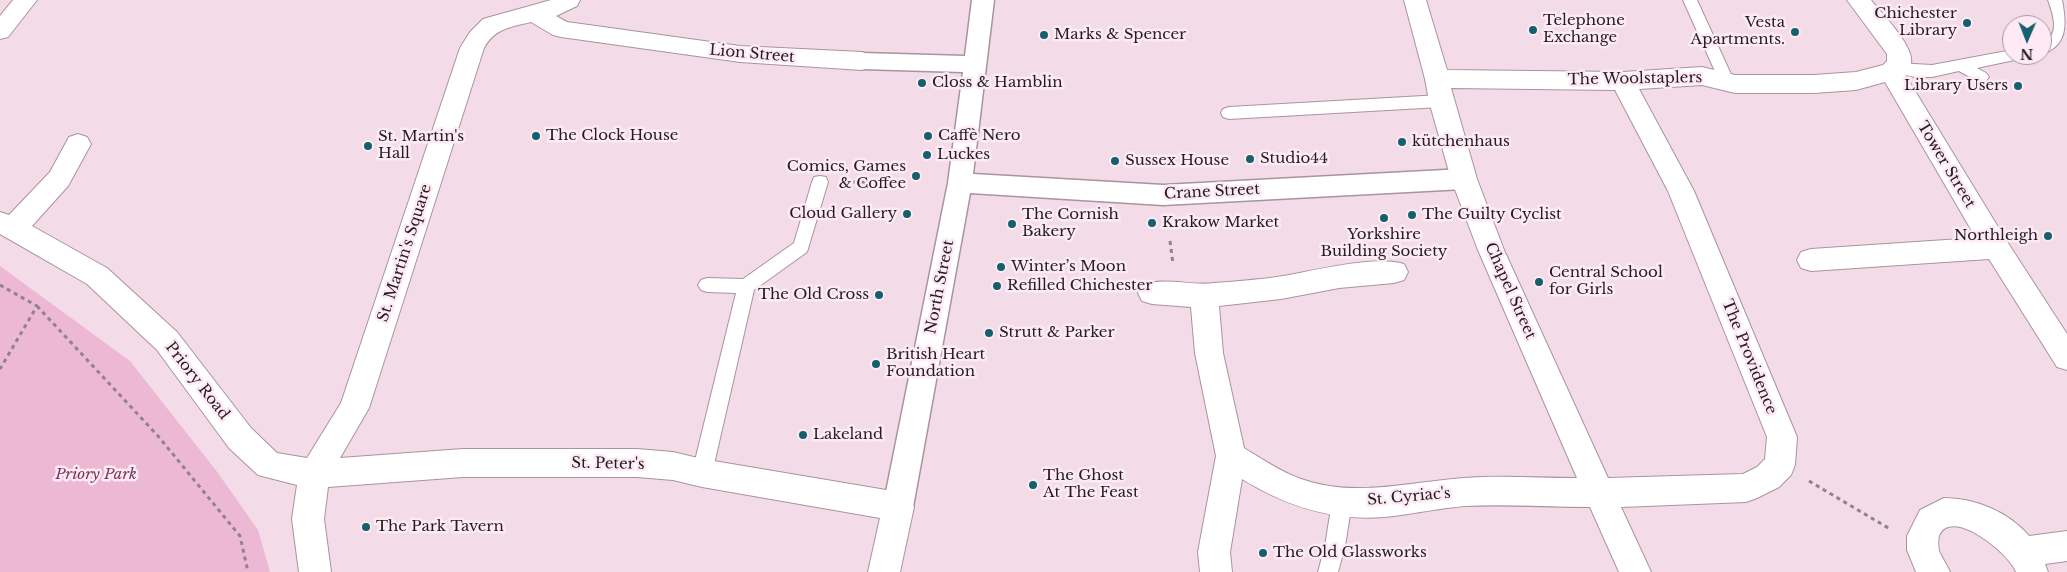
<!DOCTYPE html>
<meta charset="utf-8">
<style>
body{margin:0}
#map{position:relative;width:2067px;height:572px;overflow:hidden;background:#f3dce7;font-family:"Libre Baskerville",serif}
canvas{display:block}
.north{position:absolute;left:2002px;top:15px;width:50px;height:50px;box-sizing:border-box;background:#fdeaf4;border:1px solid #a798a0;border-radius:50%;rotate:181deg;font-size:14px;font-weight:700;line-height:20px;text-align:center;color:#251d21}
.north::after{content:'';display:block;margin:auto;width:18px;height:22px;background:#16606e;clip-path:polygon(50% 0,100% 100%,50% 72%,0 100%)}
</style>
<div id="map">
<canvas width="2067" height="572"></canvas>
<div class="north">N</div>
</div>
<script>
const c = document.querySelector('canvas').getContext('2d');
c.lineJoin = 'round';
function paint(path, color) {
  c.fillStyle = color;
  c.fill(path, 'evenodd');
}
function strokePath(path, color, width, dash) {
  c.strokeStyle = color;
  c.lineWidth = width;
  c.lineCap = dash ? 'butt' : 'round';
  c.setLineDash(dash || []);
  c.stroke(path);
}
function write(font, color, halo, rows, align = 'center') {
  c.font = font + ' "Libre Baskerville",serif';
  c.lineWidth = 5;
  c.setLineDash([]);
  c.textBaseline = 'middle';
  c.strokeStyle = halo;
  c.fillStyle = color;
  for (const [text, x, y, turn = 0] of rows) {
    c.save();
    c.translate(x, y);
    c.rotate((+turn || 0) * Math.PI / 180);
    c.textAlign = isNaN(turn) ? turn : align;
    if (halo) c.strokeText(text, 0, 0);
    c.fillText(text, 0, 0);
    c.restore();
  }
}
const green = new Path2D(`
 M 0,266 L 130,361 L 218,473 L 258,530 L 270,572 L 0,572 Z`);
const path = new Path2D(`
 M 845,182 L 870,182
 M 1170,241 L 1173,264
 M 1420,255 L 1433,254
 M 0,285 L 37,306 L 0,369
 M 37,306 L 158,436 L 240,536 L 248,572
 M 1809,481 L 1890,529`);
const service = new Path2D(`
 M 1683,0 L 1697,0 L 1735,83 L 1732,87 L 1727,89 L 1722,87 Z
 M 2048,0 L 2062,0 C 2067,26 2067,46 2042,54 L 2042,43 C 2061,36 2053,14 2048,0 Z
 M 2012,50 L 2012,55 L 2022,55 L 2019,59 L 1977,68 L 1986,73 L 1989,77 L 1986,81 L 1981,83 L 1959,71 L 1932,77 L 1915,77 L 1891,72 L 1888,68 L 1891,64 L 1896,63 L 1932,65 Z
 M 1441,95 L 1447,97 L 1449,101 L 1447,105 L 1441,107 L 1229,119 L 1223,117 L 1221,113 L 1223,109 L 1229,107 Z
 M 820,176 L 826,177 L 828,182 L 807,252 L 754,290 L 712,473 L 709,479 L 702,482 L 695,479 L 692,473 L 736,293 L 707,292 L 701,290 L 698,285 L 701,280 L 707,278 L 743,279 L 794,243 L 812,182 L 814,177 Z
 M 1342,493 L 1349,495 L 1352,502 L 1345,546 L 1338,572 L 1318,572 L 1325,546 L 1332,502 L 1335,495 Z`);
const pedestrian = new Path2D(`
 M 972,0 L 994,0 L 973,174 L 1163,185 L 1464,169 L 1473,172 L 1476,179 L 1473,186 L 1464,189 L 1163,205 L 970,193 L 913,507 L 909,517 L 898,521 L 887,517 L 883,507 L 948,183 L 963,72 L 862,69 L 854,67 L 851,61 L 854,55 L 862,53 L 965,56 Z`);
const minor = new Path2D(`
 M 13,0 L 37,0 L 8,37 L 0,39 L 0,16 Z
 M 551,0 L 580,0 L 577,6 L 556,16 L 567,22 L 740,46 L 862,52 L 870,55 L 874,61 L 870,67 L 862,70 L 740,62 L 561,37 L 553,35 L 531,22 C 511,27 495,28 484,48 L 369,408 L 340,458 L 463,449 L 637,449 L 673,452 L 702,459 L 898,492 L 909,497 L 914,507 L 900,572 L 868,572 L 880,518 L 702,487 L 673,480 L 637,477 L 463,477 L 328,487 L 324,519 L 331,572 L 299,572 L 292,519 L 297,485 L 258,475 L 229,448 L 157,350 L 87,284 L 0,234 L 0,212 L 9,215 L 50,172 L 69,137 L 78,134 L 87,137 L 91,144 L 68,186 L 32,226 L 107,268 L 177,332 L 251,428 L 277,453 L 307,458 L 341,403 L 460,48 L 470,32 L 483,19 Z
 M 1404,0 L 1426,0 L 1447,70 L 1623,72 L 1702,67 L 1735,75 L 1814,75 L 1856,72 L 1883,65 L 1887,61 L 1887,54 L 1847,0 L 1871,0 C 1881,13 1915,46 1911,64 C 1910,67 1907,71 1904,73 L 2006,240 L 2067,334 L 2067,370 L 2057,367 L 1989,259 L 1811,271 L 1801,268 L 1797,260 L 1801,252 L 1811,249 L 1976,238 L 1885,82 L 1856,90 L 1814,93 L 1735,93 L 1702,85 L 1639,89 L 1694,191 L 1797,437 L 1795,465 L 1791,475 L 1779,487 L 1757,498 L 1746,502 L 1621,507 L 1651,572 L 1619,572 L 1590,507 C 1548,507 1506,504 1465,506 C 1441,508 1417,513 1394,516 C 1338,523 1289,508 1242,479 L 1230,552 L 1232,572 L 1200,572 L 1198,552 L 1216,456 L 1195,353 L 1191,307 L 1152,304 L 1142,301 L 1138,293 L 1142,285 C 1165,277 1191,286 1214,283 C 1237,281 1260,280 1283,276 C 1313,271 1376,255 1404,264 L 1408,272 L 1404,280 L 1394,283 L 1339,288 L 1281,299 L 1219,306 L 1223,353 L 1244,448 C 1262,459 1281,472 1301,479 C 1354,498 1410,482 1463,478 C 1501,475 1540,478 1577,478 L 1478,250 L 1451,179 L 1429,101 L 1425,79 ZM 1451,88 L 1615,90 L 1668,191 L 1767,437 L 1765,459 L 1757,467 L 1743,474 L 1608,478 L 1504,250 L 1477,179 Z
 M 1944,498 C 1975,498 2009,512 2029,536 L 2067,531 L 2067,561 L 2045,564 L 2048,572 L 2016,572 C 2009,553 1951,506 1939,536 C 1938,540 1938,546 1939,551 C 1942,558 1947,565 1950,572 L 1916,572 L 1907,550 L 1907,536 L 1920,510 Z`);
const markers = [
 [1967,23,5,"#16606e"],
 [1533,30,5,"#16606e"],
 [1795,32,5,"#16606e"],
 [1044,35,5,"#16606e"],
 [922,83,5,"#16606e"],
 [2018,86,5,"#16606e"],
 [536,136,5,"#16606e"],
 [928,136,5,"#16606e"],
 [1402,142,5,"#16606e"],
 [368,146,5,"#16606e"],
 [927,155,5,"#16606e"],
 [1250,159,5,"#16606e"],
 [1115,161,5,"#16606e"],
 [916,176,5,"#16606e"],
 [907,214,5,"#16606e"],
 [1412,215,5,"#16606e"],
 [1384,218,5,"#16606e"],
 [1152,223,5,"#16606e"],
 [1012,224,5,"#16606e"],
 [2048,236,5,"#16606e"],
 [1001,267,5,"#16606e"],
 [1539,282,5,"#16606e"],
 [997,286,5,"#16606e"],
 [879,295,5,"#16606e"],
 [989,333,5,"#16606e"],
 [876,364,5,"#16606e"],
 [803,435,5,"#16606e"],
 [1033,485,5,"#16606e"],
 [366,527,5,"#16606e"],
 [1263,553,5,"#16606e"]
];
const poiNames = [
 ["Chichester",1957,14,"right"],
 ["Library",1957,31,"right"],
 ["Telephone",1543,21],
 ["Exchange",1543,38],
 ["Vesta",1785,23,"right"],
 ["Apartments.",1785,40,"right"],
 ["Marks & Spencer",1054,35],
 ["Closs & Hamblin",932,83],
 ["Library Users",2008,86,"right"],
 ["The Clock House",546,136],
 ["Caffè Nero",938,136],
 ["St. Martin's",378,137],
 ["Hall",378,154],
 ["kütchenhaus",1412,142],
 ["Luckes",937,155],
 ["Studio44",1260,159],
 ["Sussex House",1125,161],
 ["Comics, Games",906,167,"right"],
 ["& Coffee",906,184,"right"],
 ["Cloud Gallery",897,214,"right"],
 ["The Cornish",1022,215],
 ["Bakery",1022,232],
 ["The Guilty Cyclist",1422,215],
 ["Krakow Market",1162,223],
 ["Yorkshire",1384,235,"center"],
 ["Building Society",1384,252,"center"],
 ["Northleigh",2038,236,"right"],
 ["Winter’s Moon",1011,267],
 ["Central School",1549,273],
 ["for Girls",1549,290],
 ["Refilled Chichester",1007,286],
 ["The Old Cross",869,295,"right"],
 ["Strutt & Parker",999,333],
 ["British Heart",886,355],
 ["Foundation",886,372],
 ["Lakeland",813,435],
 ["The Ghost",1043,476],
 ["At The Feast",1043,493],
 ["The Park Tavern",376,527],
 ["The Old Glassworks",1273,553]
];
const streetNames = [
 ["Lion Street",752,54,5],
 ["The Woolstaplers",1635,79,-1],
 ["Tower Street",1946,165,59],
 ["Crane Street",1212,192,-3],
 ["St. Martin's Square",405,253,-72],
 ["North Street",940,287,-79],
 ["Chapel Street",1510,291,66],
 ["The Providence",1749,357,68],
 ["Priory Road",197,381,52],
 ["St. Peter's",608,464,1],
 ["St. Cyriac's",1409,497,-5]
];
const parkNames = [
 ["Priory Park",96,475]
];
paint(green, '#edb8d3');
strokePath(service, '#a9939e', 2);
strokePath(pedestrian, '#a9939e', 3);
strokePath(minor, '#a9939e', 2);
strokePath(path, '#92828a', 3, [4, 4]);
paint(service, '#fff');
paint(pedestrian, '#fff');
paint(minor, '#fff');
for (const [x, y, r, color] of markers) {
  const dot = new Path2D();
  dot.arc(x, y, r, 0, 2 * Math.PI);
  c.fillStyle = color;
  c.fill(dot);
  strokePath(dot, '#fdeaf4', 2);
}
write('15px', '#251d21', '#fdeaf4', poiNames, 'left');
write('15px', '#251d21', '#fdeaf4', streetNames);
write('italic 15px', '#7a355d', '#fdeaf4', parkNames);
</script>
